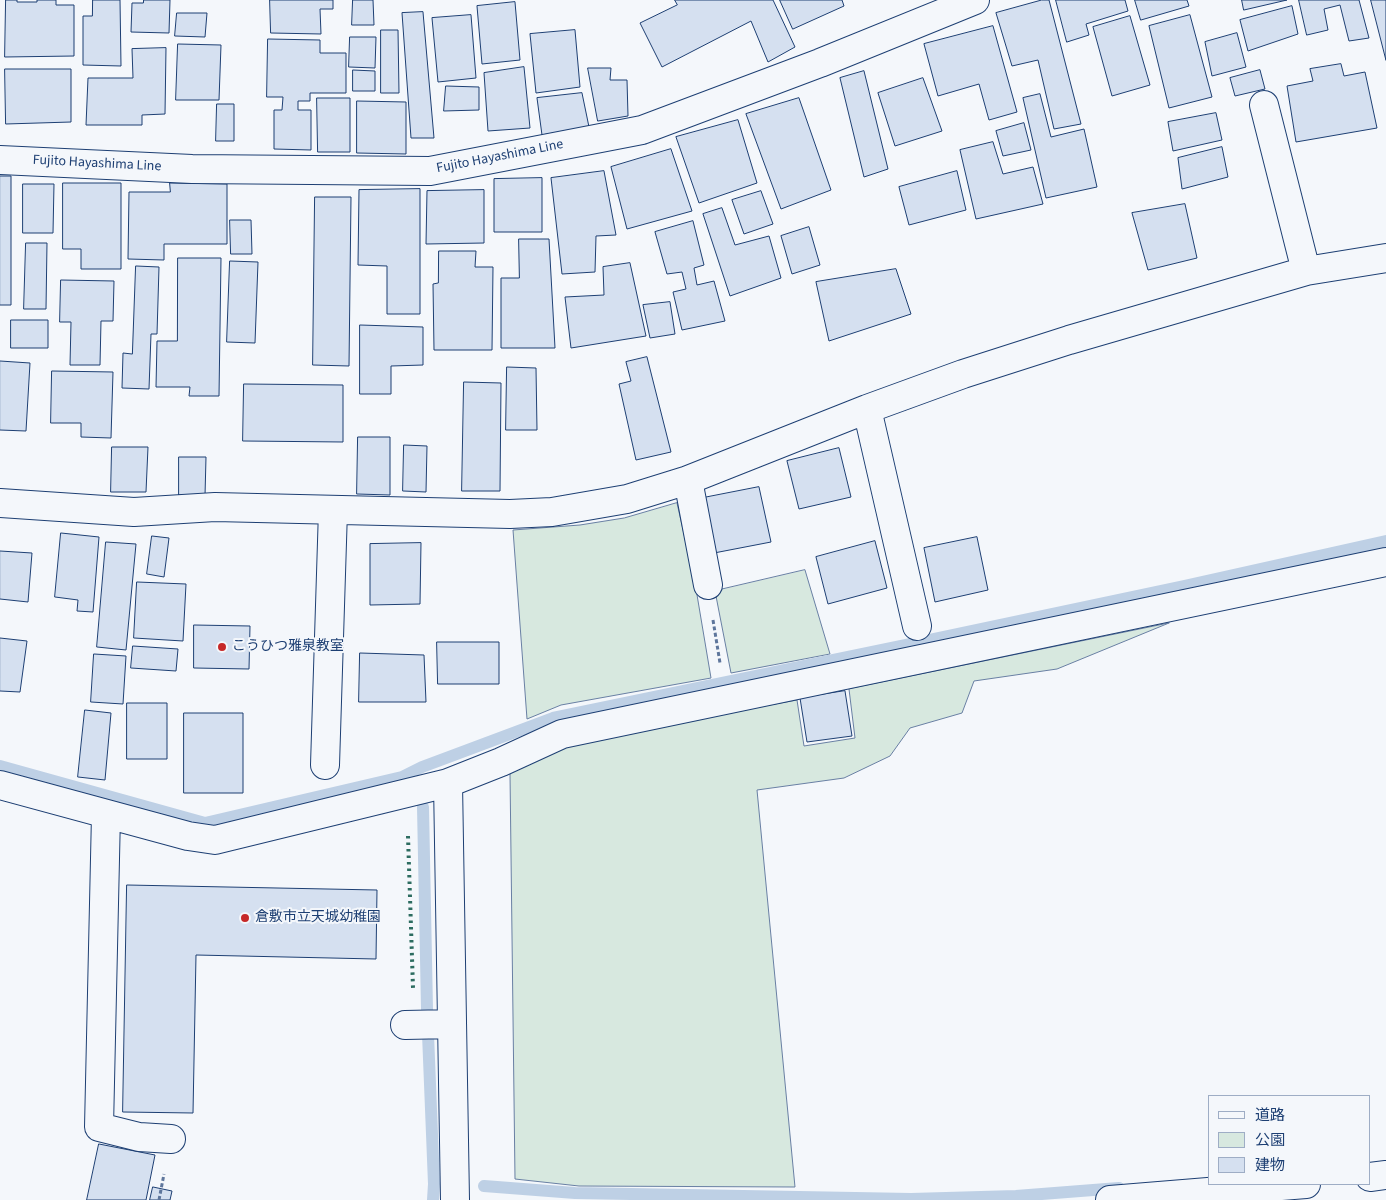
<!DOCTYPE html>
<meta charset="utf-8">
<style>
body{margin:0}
#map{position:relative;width:1386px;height:1200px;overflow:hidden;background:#f4f7fb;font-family:"Source Sans 3","Noto Sans JP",sans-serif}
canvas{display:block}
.legend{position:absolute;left:1208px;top:1095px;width:162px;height:90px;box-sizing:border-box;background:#f4f7fb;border:1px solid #9eadc5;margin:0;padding:6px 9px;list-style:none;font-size:15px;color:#1d3f73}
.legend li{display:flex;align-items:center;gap:10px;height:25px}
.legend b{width:25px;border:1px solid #9eadc5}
</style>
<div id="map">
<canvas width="1386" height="1200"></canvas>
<ul class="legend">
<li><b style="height:6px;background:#f4f7fb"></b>道路</li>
<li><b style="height:14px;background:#d7e8df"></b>公園</li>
<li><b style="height:14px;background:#d5e0f0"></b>建物</li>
</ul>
</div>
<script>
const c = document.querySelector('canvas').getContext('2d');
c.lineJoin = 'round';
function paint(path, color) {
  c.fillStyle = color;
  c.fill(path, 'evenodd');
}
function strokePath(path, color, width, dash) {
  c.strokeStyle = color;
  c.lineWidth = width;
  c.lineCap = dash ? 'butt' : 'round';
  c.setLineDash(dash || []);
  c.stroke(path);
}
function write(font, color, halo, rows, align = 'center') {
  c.font = font + ' "Source Sans 3","Noto Sans JP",sans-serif';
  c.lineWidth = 4;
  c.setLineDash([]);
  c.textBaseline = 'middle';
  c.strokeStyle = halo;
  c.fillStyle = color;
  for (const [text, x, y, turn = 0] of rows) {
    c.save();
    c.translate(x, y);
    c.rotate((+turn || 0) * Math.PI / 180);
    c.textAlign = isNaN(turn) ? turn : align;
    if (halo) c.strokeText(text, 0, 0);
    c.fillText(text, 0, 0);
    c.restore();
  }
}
const green = new Path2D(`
 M 677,503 L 695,583 L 711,678 L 561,705 L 527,719 L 513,530 L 580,525 L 624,518 Z
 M 805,570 L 830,654 L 731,673 L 715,591 Z
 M 1169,623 L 1057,669 L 974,681 L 962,713 L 910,728 L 890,756 L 844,778 L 757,790 L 795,1187 L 579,1186 L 515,1179 L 510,774 L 519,763 L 597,736 L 797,700 L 804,746 L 855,738 L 849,689 Z`);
const stream = new Path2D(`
 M 0,766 L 205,823 L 402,777 L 422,767 L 553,718 L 911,644 L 1184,586 L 1386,541
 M 423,807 L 427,1009 L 434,1184 L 433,1200
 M 484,1186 L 575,1193 L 911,1199 L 1016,1196 L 1119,1188`);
const building = new Path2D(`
 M 6,0 L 17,0 L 17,2 L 37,2 L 37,0 L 56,0 L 56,5 L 74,5 L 74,56 L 5,57 Z
 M 93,0 L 120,0 L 121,66 L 83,65 L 83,16 L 92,16 Z
 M 144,0 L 170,0 L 169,33 L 131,32 L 132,3 L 143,3 Z
 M 270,0 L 333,0 L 333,9 L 320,9 L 321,34 L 271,33 Z
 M 353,0 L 373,0 L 374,25 L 352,25 Z
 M 675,0 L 773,0 L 795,47 L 768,62 L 751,21 L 662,67 L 640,23 L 677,5 Z
 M 780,0 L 842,0 L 844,6 L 793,29 Z
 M 1042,0 L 1049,0 L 1081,124 L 1054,129 L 1038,60 L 1012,66 L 996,13 Z
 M 1056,0 L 1125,0 L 1128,11 L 1086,24 L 1089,35 L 1067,42 Z
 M 1135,0 L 1187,0 L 1189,6 L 1141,20 Z
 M 1242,0 L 1287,0 L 1244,10 Z
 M 1299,0 L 1359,0 L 1369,38 L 1349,41 L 1340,5 L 1324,9 L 1328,30 L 1307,35 Z
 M 1371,0 L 1386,0 L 1386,60 Z
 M 515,2 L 520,60 L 482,64 L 477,6 Z
 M 1292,6 L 1298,34 L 1248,51 L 1240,20 Z
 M 423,12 L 434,138 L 411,138 L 402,13 Z
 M 177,13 L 207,13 L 205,37 L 175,36 Z
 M 471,15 L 476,78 L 438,82 L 432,18 Z
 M 1190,15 L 1212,97 L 1169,108 L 1149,26 Z
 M 1130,16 L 1150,85 L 1112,96 L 1093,27 Z
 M 993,26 L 1017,112 L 989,120 L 979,84 L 938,96 L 924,44 Z
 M 381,30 L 398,30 L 399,93 L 381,93 Z
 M 575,30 L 580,87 L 536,93 L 530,34 Z
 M 1237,33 L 1246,67 L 1212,76 L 1205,42 Z
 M 350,37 L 376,37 L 375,68 L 349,67 Z
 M 268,39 L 320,40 L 320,53 L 346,53 L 346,93 L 310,93 L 310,101 L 298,101 L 298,110 L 311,110 L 311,150 L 274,149 L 274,110 L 282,110 L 283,97 L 267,97 Z
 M 178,44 L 221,45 L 219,100 L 176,100 Z
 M 166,48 L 165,114 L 142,115 L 142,125 L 86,125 L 88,78 L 133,78 L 132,49 Z
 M 1341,64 L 1344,76 L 1365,72 L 1377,128 L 1296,142 L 1287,86 L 1313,81 L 1310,69 Z
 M 524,67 L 530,128 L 488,131 L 484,73 Z
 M 588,68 L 611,68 L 610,80 L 627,80 L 628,116 L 598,121 Z
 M 5,69 L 71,69 L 71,122 L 6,124 Z
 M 353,70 L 375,71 L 375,91 L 353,91 Z
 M 1260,70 L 1265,89 L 1235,96 L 1230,78 Z
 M 864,71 L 888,169 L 864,177 L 840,78 Z
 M 923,78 L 942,131 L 895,146 L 878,93 Z
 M 446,86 L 479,87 L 479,110 L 444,111 Z
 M 582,93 L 589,127 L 542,135 L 537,98 Z
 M 1040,94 L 1051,137 L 1084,129 L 1097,187 L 1046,198 L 1023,98 Z
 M 317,98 L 350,98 L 350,152 L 318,152 Z
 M 799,98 L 831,190 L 781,209 L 746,114 Z
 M 357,101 L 406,102 L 406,154 L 357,153 Z
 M 217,104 L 234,104 L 234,141 L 216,141 Z
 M 1216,113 L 1222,140 L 1173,151 L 1168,122 Z
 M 738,120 L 757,183 L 699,203 L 676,137 Z
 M 1024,123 L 1031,150 L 1003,156 L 996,131 Z
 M 993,142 L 1003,174 L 1033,167 L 1043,204 L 976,219 L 960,150 Z
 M 1222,147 L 1228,177 L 1182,189 L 1178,158 Z
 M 671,149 L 692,211 L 627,229 L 611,167 Z
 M 604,171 L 616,235 L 596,236 L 595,272 L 562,274 L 551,178 Z
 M 957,171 L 966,210 L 909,225 L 899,187 Z
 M 0,176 L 11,176 L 11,305 L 0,305 Z
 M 542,178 L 542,232 L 494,232 L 494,179 Z
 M 63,183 L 121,183 L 121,269 L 81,269 L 81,249 L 63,249 Z
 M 170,183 L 227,184 L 227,244 L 164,244 L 164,260 L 128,259 L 129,192 L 170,192 Z
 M 23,184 L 54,184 L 53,233 L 23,233 Z
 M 420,189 L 420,314 L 387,314 L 387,266 L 358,265 L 359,190 Z
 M 484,190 L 484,243 L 426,244 L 427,191 Z
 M 761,191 L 773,224 L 744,234 L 732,200 Z
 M 315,197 L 351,197 L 349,366 L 313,365 Z
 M 1185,204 L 1197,258 L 1148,270 L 1132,213 Z
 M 722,208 L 735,245 L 769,236 L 781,278 L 730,296 L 703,214 Z
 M 230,220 L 251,220 L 252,254 L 231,254 Z
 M 693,221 L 704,265 L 694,268 L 697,285 L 714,281 L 725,321 L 682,330 L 673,292 L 686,289 L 682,272 L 667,274 L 655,232 Z
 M 809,227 L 820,265 L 792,274 L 781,236 Z
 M 519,239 L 549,239 L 555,348 L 501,348 L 501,278 L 519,278 Z
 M 26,243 L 47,243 L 46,309 L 24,309 Z
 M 439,251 L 476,251 L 475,267 L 493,267 L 492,350 L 434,350 L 433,284 L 438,283 Z
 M 178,258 L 221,258 L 219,396 L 189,396 L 190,387 L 156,387 L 157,341 L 177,341 Z
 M 230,261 L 258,262 L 255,343 L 227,342 Z
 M 630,263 L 646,336 L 571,348 L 565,297 L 604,295 L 603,267 Z
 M 136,266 L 159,267 L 157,334 L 151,334 L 149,389 L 122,388 L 123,353 L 132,354 Z
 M 896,269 L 911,314 L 829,341 L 816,282 Z
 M 61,280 L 114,281 L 113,321 L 101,321 L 100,365 L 70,365 L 71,322 L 60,322 Z
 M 670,302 L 675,334 L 650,338 L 643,305 Z
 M 11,320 L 48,320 L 48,348 L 11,348 Z
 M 360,325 L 423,327 L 423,365 L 391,366 L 391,394 L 360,394 Z
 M 647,357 L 671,452 L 636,460 L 619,384 L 631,381 L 626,362 Z
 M 0,361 L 30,363 L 26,431 L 0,430 Z
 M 507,367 L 536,368 L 537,430 L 506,430 Z
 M 52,371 L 113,372 L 111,438 L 81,437 L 81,423 L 51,423 Z
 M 464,382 L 501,383 L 500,491 L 462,491 Z
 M 244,384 L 343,385 L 343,442 L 243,441 Z
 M 358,437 L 390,437 L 390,495 L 357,494 Z
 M 404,445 L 427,446 L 426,492 L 403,491 Z
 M 112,447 L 148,447 L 146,492 L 111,492 Z
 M 839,448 L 851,497 L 799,509 L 787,461 Z
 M 179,457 L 206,457 L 205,496 L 179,495 Z
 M 759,487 L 771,542 L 714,553 L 703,498 Z
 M 61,533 L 99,537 L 93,612 L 77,611 L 78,600 L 55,597 Z
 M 152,536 L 169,538 L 164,577 L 147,574 Z
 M 977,537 L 988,590 L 935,602 L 924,548 Z
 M 875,541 L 887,588 L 828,604 L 816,557 Z
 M 106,542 L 136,544 L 126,650 L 97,647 Z
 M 421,543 L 420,604 L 370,605 L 370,544 Z
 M 0,551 L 32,553 L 28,602 L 0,599 Z
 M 137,582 L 186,584 L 183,641 L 134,638 Z
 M 194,625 L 250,626 L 249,669 L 194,668 Z
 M 0,638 L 27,641 L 20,692 L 0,691 Z
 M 437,642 L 499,642 L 499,684 L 438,684 Z
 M 133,646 L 178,649 L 176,671 L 131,668 Z
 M 360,653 L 424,655 L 426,702 L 359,702 Z
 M 94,654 L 126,656 L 123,704 L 91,702 Z
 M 845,691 L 852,736 L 807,742 L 800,698 Z
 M 127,703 L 167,703 L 167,759 L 127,759 Z
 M 85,710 L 111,713 L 105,780 L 78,777 Z
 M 184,713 L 243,713 L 243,793 L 184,793 Z
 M 127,885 L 377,890 L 376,959 L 196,955 L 193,1113 L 123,1112 Z
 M 99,1144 L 155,1155 L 146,1200 L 87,1200 Z
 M 153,1187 L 172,1191 L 170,1200 L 150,1200 Z`);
const path = new Path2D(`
 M 713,620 L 720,663
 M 159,1200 L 164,1174`);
const minor = new Path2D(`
 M 1264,105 L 1306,271
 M 867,409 L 917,626
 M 688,480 L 708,585
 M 0,503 L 134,512 L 215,507 L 510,514 L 552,512 L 627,499 L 688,480 L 867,409 L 963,374 L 1069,340 L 1306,271 L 1386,258
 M 325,765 L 333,510
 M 448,783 L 455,1200
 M 0,785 L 188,836 L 215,840 L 448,783 L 501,762 L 562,734 L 1386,562
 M 106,814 L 99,1127 L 139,1137 L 171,1139
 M 405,1025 L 452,1024
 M 1370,1177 L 1386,1175
 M 1110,1200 L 1306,1184`);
const major = new Path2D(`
 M 0,160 L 192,169 L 430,171 L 642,130 L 820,63 L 975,0`);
const hedge = new Path2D(`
 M 408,836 L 413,988`);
const markers = [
 [222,647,5,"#c62828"],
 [245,918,5,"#c62828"]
];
const streetNames = [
 ["Fujito Hayashima Line",500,157,-11],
 ["Fujito Hayashima Line",97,164,3]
];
const poiNames = [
 ["こうひつ雅泉教室",232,647],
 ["倉敷市立天城幼稚園",255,918]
];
paint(green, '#d7e8df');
strokePath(green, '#687fa3', 1);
strokePath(stream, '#bed0e5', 12);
paint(building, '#d5e0f0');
strokePath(building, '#1d3f73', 1);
strokePath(minor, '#1d3f73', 30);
strokePath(major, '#1d3f73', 30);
strokePath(path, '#5e769c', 3, [4, 2.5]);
strokePath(minor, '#f4f7fb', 28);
strokePath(major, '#f4f7fb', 28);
strokePath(hedge, '#2c6c60', 4, [2.5, 4]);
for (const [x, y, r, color] of markers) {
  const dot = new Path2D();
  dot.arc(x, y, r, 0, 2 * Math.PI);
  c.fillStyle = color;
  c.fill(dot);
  strokePath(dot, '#f4f7fb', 2);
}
write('14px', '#1d3f73', '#f4f7fb', streetNames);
write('14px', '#1d3f73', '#f4f7fb', poiNames, 'left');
</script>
